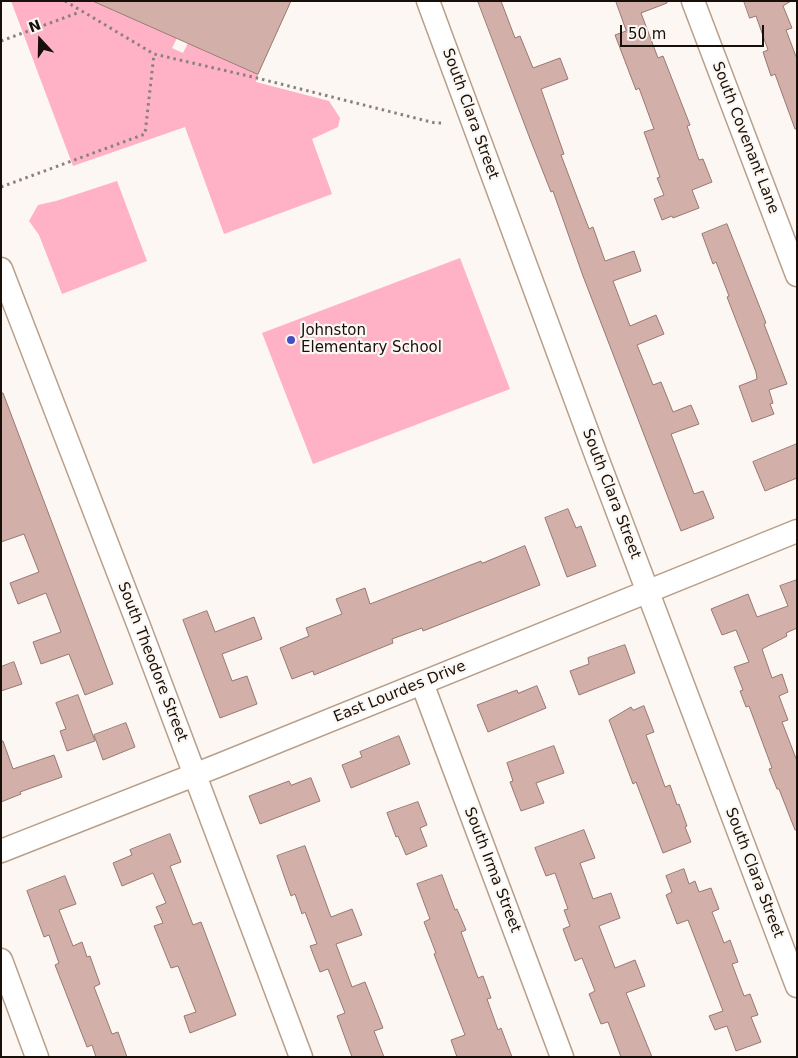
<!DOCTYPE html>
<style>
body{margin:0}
#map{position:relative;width:798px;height:1058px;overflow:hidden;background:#fcf7f2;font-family:"DejaVu Sans",sans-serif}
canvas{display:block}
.frame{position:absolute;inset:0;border:2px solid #181008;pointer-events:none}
.north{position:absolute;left:15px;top:15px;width:50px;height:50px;-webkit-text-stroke:4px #fcf7f2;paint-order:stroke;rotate:339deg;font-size:14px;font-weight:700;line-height:20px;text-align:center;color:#181008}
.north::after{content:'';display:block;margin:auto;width:18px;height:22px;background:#181008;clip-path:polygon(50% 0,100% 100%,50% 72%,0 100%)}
.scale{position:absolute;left:620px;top:25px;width:144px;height:22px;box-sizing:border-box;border:2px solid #181008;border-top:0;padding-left:6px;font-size:15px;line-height:18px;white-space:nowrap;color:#181008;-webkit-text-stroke:4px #fcf7f2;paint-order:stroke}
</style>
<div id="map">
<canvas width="798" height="1058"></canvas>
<div class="frame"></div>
<div class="north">N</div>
<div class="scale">50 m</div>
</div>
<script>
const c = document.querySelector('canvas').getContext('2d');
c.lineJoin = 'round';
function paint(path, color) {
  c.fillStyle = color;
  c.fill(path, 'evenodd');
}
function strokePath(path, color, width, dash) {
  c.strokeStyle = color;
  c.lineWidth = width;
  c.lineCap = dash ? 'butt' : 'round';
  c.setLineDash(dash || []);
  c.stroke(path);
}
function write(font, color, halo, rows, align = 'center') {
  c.font = font + ' "DejaVu Sans",sans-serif';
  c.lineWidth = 4.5;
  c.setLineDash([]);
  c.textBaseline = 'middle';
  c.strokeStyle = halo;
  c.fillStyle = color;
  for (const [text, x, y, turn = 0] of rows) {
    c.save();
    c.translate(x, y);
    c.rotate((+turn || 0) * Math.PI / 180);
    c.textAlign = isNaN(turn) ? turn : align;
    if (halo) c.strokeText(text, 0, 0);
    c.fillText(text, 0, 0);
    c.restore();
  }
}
const green = new Path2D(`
 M 11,1 L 93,1 L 177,38 L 172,48 L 183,53 L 188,43 L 258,74 L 256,82 L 329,101 L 340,118 L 338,127 L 312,139 L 332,194 L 224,234 L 185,127 L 73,166 Z
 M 117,181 L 147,261 L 62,294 L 39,235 L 29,221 L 38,205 L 56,201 Z
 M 460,258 L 510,389 L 313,464 L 262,333 Z`);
const building = new Path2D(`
 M 93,1 L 291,1 L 258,74 Z
 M 478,1 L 501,1 L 515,38 L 520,36 L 533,68 L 560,58 L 568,79 L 541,89 L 564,154 L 561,155 L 589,229 L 593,227 L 605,261 L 634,251 L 641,271 L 613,281 L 630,326 L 656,315 L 664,334 L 637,345 L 653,385 L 661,382 L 673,412 L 691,405 L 699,424 L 671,434 L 694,494 L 703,491 L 714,518 L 681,531 L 583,276 L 553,191 L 551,192 L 532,144 Z
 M 616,1 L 667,1 L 667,3 L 641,13 L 658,58 L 663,56 L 690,125 L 687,126 L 699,160 L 703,159 L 712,182 L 692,190 L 699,208 L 673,218 L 672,216 L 662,220 L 654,199 L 664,195 L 657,178 L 660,177 L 644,132 L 654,129 L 639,88 L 636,90 L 615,35 L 626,31 Z
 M 744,1 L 791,1 L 783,6 L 792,28 L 786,30 L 797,59 L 797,129 L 795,129 L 775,74 L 771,76 L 763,52 L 768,50 L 756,16 L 750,18 Z
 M 727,224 L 766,323 L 764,324 L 787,384 L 769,390 L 773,403 L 770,404 L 774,414 L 752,422 L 739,386 L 757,379 L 756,372 L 727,297 L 729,296 L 716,262 L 713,264 L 702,234 Z
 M 1,393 L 3,393 L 113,684 L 85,695 L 69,654 L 41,664 L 33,642 L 61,632 L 46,593 L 18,604 L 10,583 L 39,572 L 24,534 L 1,542 Z
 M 797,444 L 797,478 L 765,491 L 753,462 Z
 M 568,509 L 576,528 L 581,526 L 596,566 L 567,577 L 545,518 Z
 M 525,546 L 540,585 L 423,631 L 422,628 L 392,639 L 393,643 L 314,675 L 313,671 L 292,679 L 280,648 L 309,636 L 306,628 L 342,614 L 336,599 L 365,588 L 370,604 L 481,561 L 482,563 Z
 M 797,580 L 797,628 L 786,633 L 787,636 L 762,649 L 772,678 L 782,674 L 788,692 L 779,696 L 788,720 L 782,722 L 797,761 L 797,830 L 795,830 L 779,789 L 777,789 L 769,769 L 772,768 L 749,706 L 746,707 L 740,691 L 743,690 L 734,667 L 749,662 L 736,630 L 722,635 L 711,609 L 748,594 L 757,617 L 788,606 L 780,586 Z
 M 207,611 L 215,632 L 254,617 L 262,639 L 222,654 L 232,681 L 247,676 L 257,704 L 220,718 L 183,620 Z
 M 625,645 L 635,673 L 579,695 L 570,671 L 589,664 L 588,658 Z
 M 14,662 L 22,684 L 1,691 L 1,667 Z
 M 537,686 L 546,708 L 488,732 L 477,705 L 517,690 L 518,693 Z
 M 78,695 L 95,741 L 67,751 L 60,731 L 66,729 L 56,703 Z
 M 644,706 L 654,732 L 646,735 L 665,787 L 670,785 L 677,805 L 679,804 L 687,826 L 685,827 L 691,842 L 663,853 L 636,782 L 633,784 L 609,720 L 631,707 L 633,710 Z
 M 126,723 L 135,747 L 103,760 L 94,735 Z
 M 399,736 L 410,764 L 351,788 L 342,765 L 362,757 L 360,752 Z
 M 1,741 L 3,741 L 13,769 L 54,755 L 62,777 L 20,792 L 21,794 L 1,802 Z
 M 554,746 L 564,773 L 536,783 L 544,803 L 521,811 L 510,782 L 513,781 L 507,763 Z
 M 311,778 L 320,801 L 260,824 L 249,796 L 289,781 L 291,785 Z
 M 418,802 L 427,825 L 420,828 L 427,846 L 406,855 L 398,836 L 396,837 L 387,813 Z
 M 584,830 L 595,858 L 580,863 L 593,899 L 611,893 L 620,918 L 599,926 L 615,968 L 635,960 L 645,986 L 626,993 L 652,1057 L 621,1057 L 608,1022 L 601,1024 L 589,994 L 595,991 L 582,958 L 575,961 L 563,929 L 570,926 L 564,910 L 568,909 L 555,873 L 546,876 L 535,848 Z
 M 170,834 L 181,862 L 170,866 L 193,925 L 201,922 L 236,1015 L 190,1033 L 184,1016 L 196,1012 L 178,966 L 171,968 L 154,926 L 163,923 L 156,907 L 166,903 L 153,873 L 122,886 L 113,863 L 132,855 L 130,850 Z
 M 305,846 L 331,917 L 352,909 L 362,935 L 336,944 L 352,987 L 365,982 L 383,1028 L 374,1031 L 384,1057 L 352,1057 L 337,1016 L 345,1013 L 328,969 L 320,972 L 310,946 L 317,944 L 305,912 L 302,914 L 295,894 L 291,896 L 277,856 Z
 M 684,869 L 689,884 L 695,881 L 699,892 L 711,888 L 719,909 L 712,912 L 724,943 L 730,940 L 738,962 L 732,964 L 744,996 L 750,994 L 758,1015 L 751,1017 L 761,1042 L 736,1051 L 727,1026 L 715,1030 L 709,1016 L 723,1011 L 688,920 L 677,924 L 666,895 L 672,892 L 666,876 Z
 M 442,875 L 455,910 L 457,909 L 466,930 L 461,932 L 478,978 L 483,976 L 491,998 L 487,999 L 498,1030 L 501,1028 L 512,1057 L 457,1057 L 451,1040 L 465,1035 L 434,954 L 436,953 L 424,922 L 430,919 L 417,884 Z
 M 65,876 L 76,904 L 59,910 L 73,946 L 82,942 L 87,957 L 90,956 L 100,984 L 94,987 L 112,1034 L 118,1032 L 127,1057 L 96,1057 L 92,1045 L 87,1047 L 55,965 L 59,963 L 49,935 L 44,937 L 27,891 Z`);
const path = new Path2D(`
 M 65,1 L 154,54 L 257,78 L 435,123 L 444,123
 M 1,41 L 80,12
 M 1,187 L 145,134 L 154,54`);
const minor = new Path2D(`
 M 428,1 L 596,455 L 797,986
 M 693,1 L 797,275
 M 1,269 L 140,629 L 301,1057
 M 422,683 L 562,1057
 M 1,851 L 217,766 L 797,531
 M 1,960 L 37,1057`);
const markers = [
 [291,340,5,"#454fc4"]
];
const streetNames = [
 ["South Clara Street",470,114,70],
 ["South Covenant Lane",745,138,69],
 ["South Clara Street",611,494,69],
 ["South Theodore Street",152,662,69],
 ["East Lourdes Drive",400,692,-22],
 ["South Irma Street",492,870,69],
 ["South Clara Street",754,873,69]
];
const poiNames = [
 ["Johnston",301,331],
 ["Elementary School",301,348]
];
paint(green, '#ffb1c5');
paint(building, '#d2afa8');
strokePath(building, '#987871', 1);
strokePath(minor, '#b89f8a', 25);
strokePath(path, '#88827b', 3, [2.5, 4]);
strokePath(minor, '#fff', 22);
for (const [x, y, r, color] of markers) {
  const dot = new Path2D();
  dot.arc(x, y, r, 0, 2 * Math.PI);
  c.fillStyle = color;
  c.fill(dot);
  strokePath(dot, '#fcf7f2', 2);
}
write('15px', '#181008', '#fcf7f2', streetNames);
write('15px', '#181008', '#fcf7f2', poiNames, 'left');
</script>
